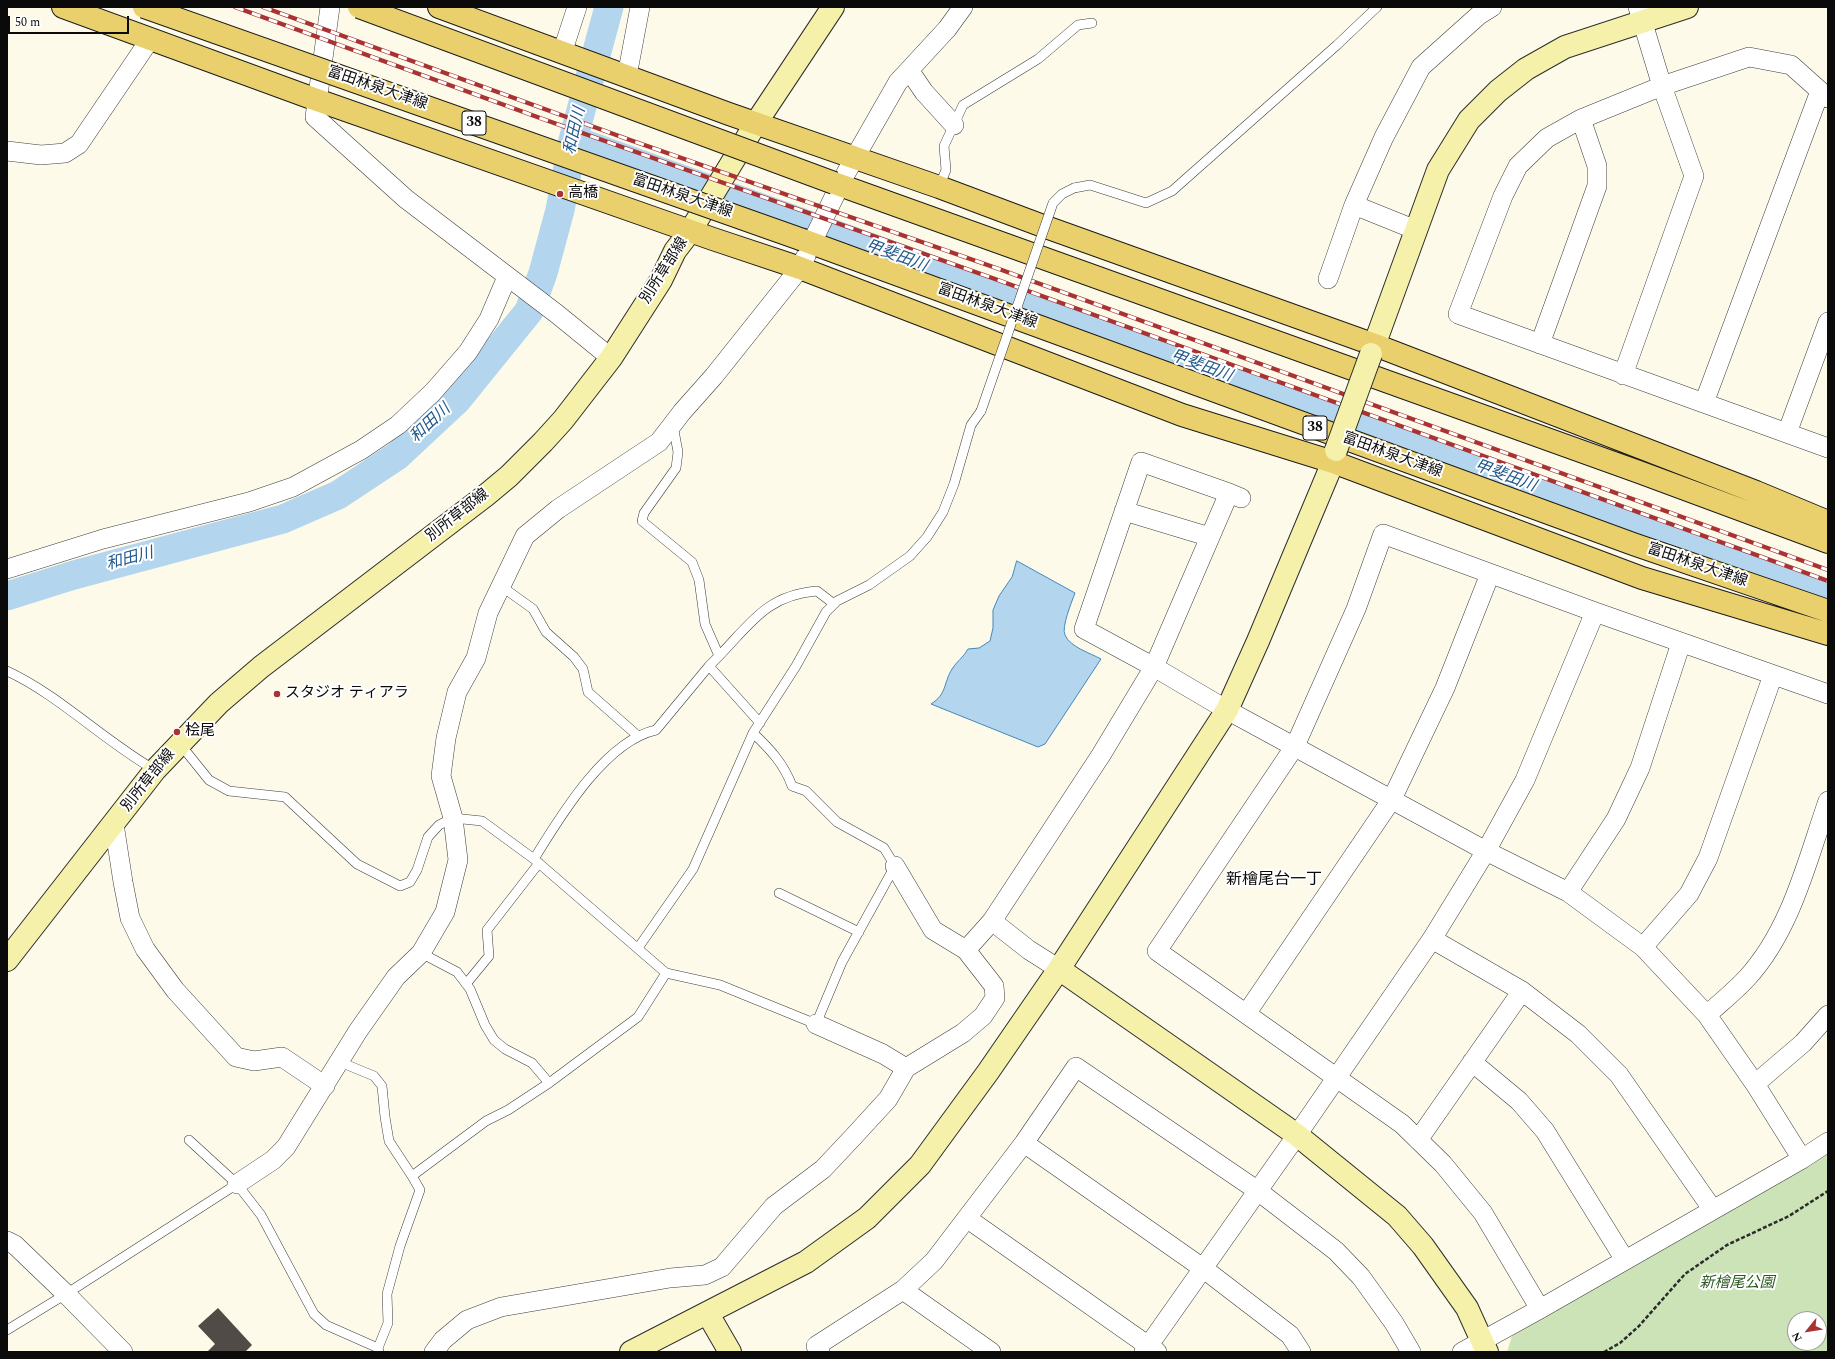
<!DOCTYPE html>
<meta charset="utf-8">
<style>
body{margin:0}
#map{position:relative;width:1835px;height:1359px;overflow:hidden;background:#fdfae9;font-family:Spectral,serif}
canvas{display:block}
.frame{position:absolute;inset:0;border:8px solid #0a0a0a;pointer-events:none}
.north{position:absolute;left:1787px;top:1311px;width:40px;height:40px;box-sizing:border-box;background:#fff;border:1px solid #9d9d9d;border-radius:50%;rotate:240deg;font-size:11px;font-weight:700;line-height:16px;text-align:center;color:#0a0a0a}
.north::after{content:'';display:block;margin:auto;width:14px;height:18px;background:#a93233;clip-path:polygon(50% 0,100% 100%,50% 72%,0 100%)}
.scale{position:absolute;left:8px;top:16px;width:121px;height:18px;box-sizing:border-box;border:2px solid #0a0a0a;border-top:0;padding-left:5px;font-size:12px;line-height:14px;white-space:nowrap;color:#0a0a0a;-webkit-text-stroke:3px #fff;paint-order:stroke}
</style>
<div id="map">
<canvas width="1835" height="1359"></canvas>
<div class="frame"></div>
<div class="north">N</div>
<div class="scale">50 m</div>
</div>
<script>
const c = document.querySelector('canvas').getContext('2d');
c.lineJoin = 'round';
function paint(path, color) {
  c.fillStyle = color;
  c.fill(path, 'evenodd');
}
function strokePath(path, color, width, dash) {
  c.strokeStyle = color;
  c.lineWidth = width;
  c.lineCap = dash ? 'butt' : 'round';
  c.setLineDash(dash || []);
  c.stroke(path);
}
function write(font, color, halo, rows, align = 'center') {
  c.font = font + ' Spectral,"Noto Sans JP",serif';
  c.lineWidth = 4;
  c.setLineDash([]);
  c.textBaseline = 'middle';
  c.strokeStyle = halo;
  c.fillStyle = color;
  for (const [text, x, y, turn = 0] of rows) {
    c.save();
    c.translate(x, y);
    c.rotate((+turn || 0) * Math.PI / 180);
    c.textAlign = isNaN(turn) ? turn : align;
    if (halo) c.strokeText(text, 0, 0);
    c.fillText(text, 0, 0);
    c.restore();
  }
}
const green = new Path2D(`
 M 1828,1153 L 1828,1352 L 1507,1352 L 1512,1336 ZM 1795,1319 L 1819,1319 L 1819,1343 L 1795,1343 Z`);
const water = new Path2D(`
 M 1017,561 L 1075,593 C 1072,601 1061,628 1065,635 C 1070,647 1090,653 1101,659 L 1045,744 L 1038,747 L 931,704 C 947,694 943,684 952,669 C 956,662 964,657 968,649 L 979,648 L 990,641 L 993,628 L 993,610 L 999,596 L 1012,577 Z`);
const river = new Path2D(`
 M 573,140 L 1828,594
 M 7,596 L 74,575 L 283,519 L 338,495 L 397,456 L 457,400 L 529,311 L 543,273 L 560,210 L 573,140 L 609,7`);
const building = new Path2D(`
 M 218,1308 L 252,1345 L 245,1352 L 207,1352 L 215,1344 L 198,1326 Z`);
const path = new Path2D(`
 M 1604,1352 L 1620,1343 L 1639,1326 L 1685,1274 L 1727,1245 L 1789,1216 L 1828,1191`);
const lane = new Path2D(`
 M 939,187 L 946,170 L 944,146 L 963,105 L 1038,59 L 1078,25 L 1092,23
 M 1074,188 L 1090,185 L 1146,203 L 1172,191 L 1337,45 L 1377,7
 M 673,425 L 678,452 L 676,468 L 644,513 L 642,521 L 692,562 L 699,580 L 705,624 L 719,656 L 709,666 L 760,723
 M 501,586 L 533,609 L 546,632 L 574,657 L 583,669 L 588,692 L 638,736
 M 719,656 C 751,623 767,595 817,591 L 834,604
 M 7,671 C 59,695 104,741 155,770
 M 180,744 L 209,780 L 229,791 L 285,797 L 357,864 L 400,886 L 410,882 L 417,870 L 428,837 L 439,825 L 453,818 L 482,821 L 534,859 L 666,973 L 720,985 L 816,1024 L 842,962 L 895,866 L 884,848 L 837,822 L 806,791 L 792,786 C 784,764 770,749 753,733
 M 534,859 C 560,817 605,741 656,730 L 709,666
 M 779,893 L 859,932
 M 638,948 L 693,869 L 753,733 L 796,666 L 826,612 L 837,601 L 869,585 L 910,556 L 927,537 L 943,512 L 954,484 L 971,425 L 981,411
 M 421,953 L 457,972 L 470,989 L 485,1025 L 494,1040 L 505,1049 L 532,1063 L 549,1083
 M 466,984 L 489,956 L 487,930 L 539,863
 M 340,1062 L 374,1076 L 382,1086 L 385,1117 L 389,1141 L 412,1176
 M 189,1140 L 237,1184 L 261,1215 L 314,1314 L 326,1325 L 378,1348
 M 7,1330 L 66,1294 L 237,1184
 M 379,1352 L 378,1348 L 388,1323 L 387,1294 L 400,1246 L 420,1190 L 412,1176 L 486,1121 L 508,1110 L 549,1083 L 638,1017 L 666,973`);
const street = new Path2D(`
 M 330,7 L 315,117 L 406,199 L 557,314 L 611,358
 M 562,53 L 577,7
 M 909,70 L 924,92 L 954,125
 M 627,76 L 640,7
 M 1828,98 L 1791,65 L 1749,57 L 1662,86 L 1581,119 L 1547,138 L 1518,166 L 1503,196 L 1458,314 L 1828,448
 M 7,151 L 41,155 L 65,153 L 79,144 L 151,38
 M 846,173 L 898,82 L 947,29 L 963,7
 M 1354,205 L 1416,230
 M 816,234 L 835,195
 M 1328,279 L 1354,205 L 1384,137 L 1421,67 L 1479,15 L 1492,7
 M 1540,344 L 1597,186 L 1597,166 L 1581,119
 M 1623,375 L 1694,176 L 1662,86 L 1638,7
 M 1704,403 L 1820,91
 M 1787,433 L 1828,322
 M 1229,493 L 1154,667 L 1084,629 L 1141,462 L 1229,493 L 1241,498
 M 1124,511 L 1210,537
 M 7,569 L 103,539 L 249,502 L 293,487 L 361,450 L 398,425 L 433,392 L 468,352 L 489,319 L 507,277
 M 114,824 L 123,882 L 130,918 L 145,949 L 175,990 L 236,1057 L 254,1061 L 282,1057 L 325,1086
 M 895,866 L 933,930 L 966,950
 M 1568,892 L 1616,819 L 1640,768 L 1681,643
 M 992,921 L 1029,950 L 1059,969
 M 1432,939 L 1522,991 L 1578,1034 L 1619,1075 L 1713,1210
 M 1643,947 L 1689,894 L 1708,858 L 1773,675
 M 1246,1014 L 1392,799 L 1445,688 L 1490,574
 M 1707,1015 C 1720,1003 1735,991 1747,978 C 1791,930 1807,861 1828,801
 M 816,1024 L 883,1054 L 906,1068
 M 1472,1062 L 1519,1101 L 1545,1131 L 1625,1260
 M 1755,1084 L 1803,1043 L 1828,1015
 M 1418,1140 L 1522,991
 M 1024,1143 L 1204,1269 L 1290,1335 L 1301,1352
 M 237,1184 L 273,1160 L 286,1147 L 358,1031 L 396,977 L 421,953 L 445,912 L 458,860 L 453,818 L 441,776 L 446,738 L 457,692 L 476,658 L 488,613 L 525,536 L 558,509 L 659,442 L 682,412 L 714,376 L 800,268 L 806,256
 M 968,1219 L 1157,1352
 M 7,1241 L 15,1245 L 66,1294 L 123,1352
 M 903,1290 L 991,1352
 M 1540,1309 L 1483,1213 L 1443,1164 L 1402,1124 L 1157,951 L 1295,746 L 1356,609 L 1383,534 L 1595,612 L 1828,694
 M 434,1352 L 443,1340 L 467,1320 L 501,1307 L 670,1278 L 705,1275 L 722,1267 L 774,1206 L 823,1169 L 855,1135 L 888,1099 L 906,1068 L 963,1033 L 983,1016 L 995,998 L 994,986 L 966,950 L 992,921 L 1101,755 L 1154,667 L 1227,710 L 1486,851 L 1568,892 L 1643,947 L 1707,1015 L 1755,1084 L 1802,1159
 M 820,1352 L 816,1346 L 903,1290 L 934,1261 L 1024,1143 L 1076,1067 L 1258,1191 L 1336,1251 L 1361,1277 L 1394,1323 L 1411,1352
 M 1144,1352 L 1297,1135 L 1432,939 L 1486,851 L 1525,780 L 1595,612
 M 1462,1352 L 1540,1309 L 1802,1159 L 1828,1142`);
const secondary = new Path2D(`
 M 1371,354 L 1438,170 L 1469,120 L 1498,91 L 1526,69 L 1565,47 L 1687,7
 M 7,960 L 155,770 L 219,703 L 261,667 L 485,496 L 509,476 L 543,442 L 563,420 L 611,358 L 661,280 L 675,251 L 691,230 L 756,123 L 833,7
 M 1059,969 L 1297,1135 L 1397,1216 L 1423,1246 L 1467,1308 L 1487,1352
 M 708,1314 L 730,1352
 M 631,1352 L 806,1262 L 867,1218 L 920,1165 L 988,1072 L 1059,969 L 1227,710 L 1258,641 L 1333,462 L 1336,450`);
const primary = new Path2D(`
 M 63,7 L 317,100 L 713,239 L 800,268 L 1182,415 L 1333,462 L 1642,578 L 1828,634
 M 439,7 L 729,114 L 939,187 L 1043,226 L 1375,345 L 1756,492 L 1828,522
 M 834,183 L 1639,472 L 1828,542
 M 803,240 L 1633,544 L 1828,611`);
const rail = new Path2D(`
 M 235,7 L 540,118 L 995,279 L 1828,581
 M 263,7 L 630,140 L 999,269 L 1828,570`);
const laneBridge = new Path2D(`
 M 981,411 L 1053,203 L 1062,194 L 1074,188`);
const secondaryBridge = new Path2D(`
 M 1336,450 L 1371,354`);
const primaryBridge = new Path2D(`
 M 144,7 L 803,240
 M 359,7 L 834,183`);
const markers = [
 [560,194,4,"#a93233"],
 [277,694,4,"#a93233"],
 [177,732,4,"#a93233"]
];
const shields = [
 [474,123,24],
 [1315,428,24]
];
const shieldNames = [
 ["38",474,123],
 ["38",1315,428]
];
const streetNames = [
 ["富田林泉大津線",377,89,19],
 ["富田林泉大津線",682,197,19],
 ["別所草部線",665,271,-58],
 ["富田林泉大津線",987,307,20],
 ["富田林泉大津線",1392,456,20],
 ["別所草部線",458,516,-38],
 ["富田林泉大津線",1697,566,19],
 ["別所草部線",149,781,-51]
];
const poiNames = [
 ["高橋",568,194],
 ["スタジオ ティアラ",285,694],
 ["桧尾",185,732]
];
const parkNames = [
 ["新檜尾公園",1737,1284]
];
const waterNames = [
 ["和田川",576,131,-77],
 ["甲斐田川",896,257,20],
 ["甲斐田川",1201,367,20],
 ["和田川",431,424,-43],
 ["甲斐田川",1505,477,20],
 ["和田川",130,560,-15]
];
const neighbourhoodNames = [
 ["新檜尾台一丁",1274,881]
];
paint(green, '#cce2b7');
paint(water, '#b3d6ee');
strokePath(water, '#4287bd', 1);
strokePath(river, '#b3d6ee', 29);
paint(building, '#514b47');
strokePath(lane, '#3d3d3d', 10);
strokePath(street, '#3d3d3d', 20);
strokePath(secondary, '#2c2c2c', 24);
strokePath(primary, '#1b1b1b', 24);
strokePath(path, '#2c2c2c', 2.5, [4, 2]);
strokePath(lane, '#fff', 9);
strokePath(street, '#fff', 19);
strokePath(secondary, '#f6f1aa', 22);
strokePath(primary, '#e9d06c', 22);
strokePath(rail, '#a93233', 4.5);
strokePath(rail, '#fff', 3, [9]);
strokePath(laneBridge, '#3d3d3d', 10, []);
strokePath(secondaryBridge, '#2c2c2c', 24, []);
strokePath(primaryBridge, '#1b1b1b', 24, []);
strokePath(laneBridge, '#fff', 9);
strokePath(secondaryBridge, '#f6f1aa', 22);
strokePath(primaryBridge, '#e9d06c', 22);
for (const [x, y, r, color] of markers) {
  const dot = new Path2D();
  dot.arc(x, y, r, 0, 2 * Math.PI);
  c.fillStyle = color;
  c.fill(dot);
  strokePath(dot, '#fff', 1.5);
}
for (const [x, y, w] of shields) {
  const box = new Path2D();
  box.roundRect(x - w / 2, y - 12, w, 24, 3);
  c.fillStyle = '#fff';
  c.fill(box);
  strokePath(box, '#0a0a0a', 1);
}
write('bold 14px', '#0a0a0a', null, shieldNames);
write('15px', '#0a0a0a', '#fff', streetNames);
write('15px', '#0a0a0a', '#fff', poiNames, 'left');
write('italic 15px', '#2b5922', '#fff', parkNames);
write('italic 16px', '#22598c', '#fff', waterNames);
write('16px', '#0a0a0a', '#fff', neighbourhoodNames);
</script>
